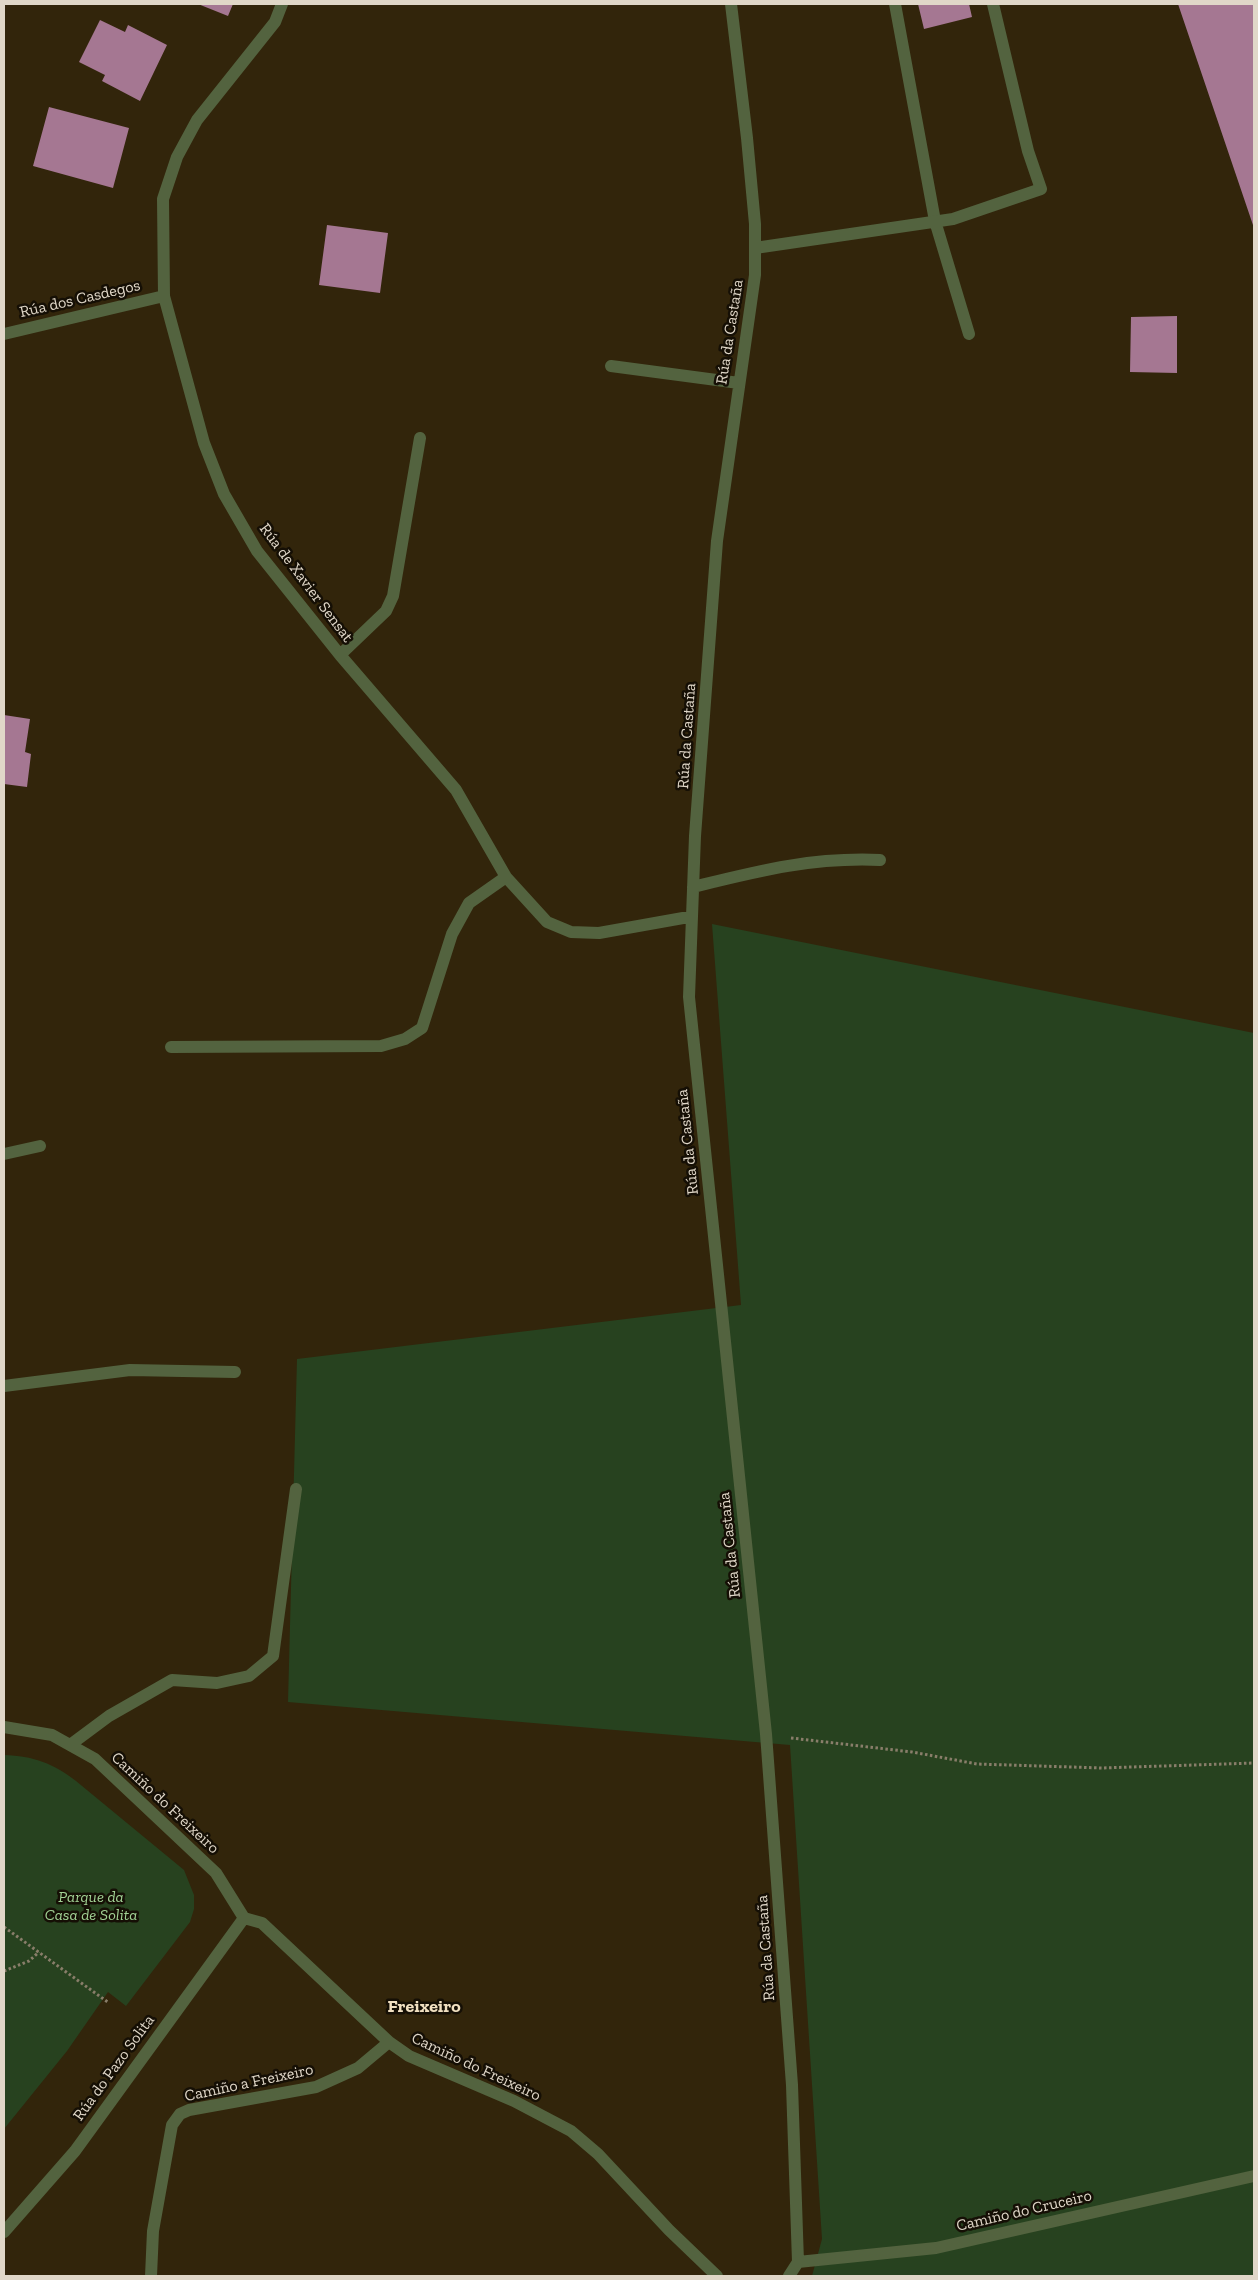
<!DOCTYPE html>
<meta charset="utf-8">
<style>
body{margin:0}
#map{position:relative;width:1258px;height:2280px;overflow:hidden;background:#32250b;font-family:"Zilla Slab",serif}
canvas{display:block}
.frame{position:absolute;inset:0;border:5px solid #e0d7c8;pointer-events:none}
</style>
<div id="map">
<canvas width="1258" height="2280"></canvas>
<div class="frame"></div>
</div>
<script>
const c = document.querySelector('canvas').getContext('2d');
c.lineJoin = 'round';
function paint(path, color) {
  c.fillStyle = color;
  c.fill(path, 'evenodd');
}
function strokePath(path, color, width, dash) {
  c.strokeStyle = color;
  c.lineWidth = width;
  c.lineCap = dash ? 'butt' : 'round';
  c.setLineDash(dash || []);
  c.stroke(path);
}
function write(font, color, halo, rows, align = 'center') {
  c.font = font + ' "Zilla Slab",serif';
  c.lineWidth = 5;
  c.setLineDash([]);
  c.textBaseline = 'middle';
  c.strokeStyle = halo;
  c.fillStyle = color;
  for (const [text, x, y, turn = 0] of rows) {
    c.save();
    c.translate(x, y);
    c.rotate((+turn || 0) * Math.PI / 180);
    c.textAlign = isNaN(turn) ? turn : align;
    if (halo) c.strokeText(text, 0, 0);
    c.fillText(text, 0, 0);
    c.restore();
  }
}
const green = new Path2D(`
 M 712,924 L 1254,1033 L 1254,2276 L 812,2276 L 822,2239 L 790,1745 L 288,1702 L 297,1359 L 741,1305 Z
 M 4,1755 C 33,1756 53,1763 76,1781 L 184,1870 L 194,1895 L 194,1909 L 190,1922 L 126,2006 L 108,1992 L 67,2051 L 4,2129 Z`);
const building = new Path2D(`
 M 198,4 L 233,4 L 228,16 Z
 M 918,4 L 969,4 L 972,17 L 924,29 Z
 M 1178,4 L 1254,4 L 1254,228 Z
 M 100,20 L 125,32 L 128,25 L 167,45 L 140,101 L 102,81 L 105,75 L 79,62 Z
 M 49,107 L 129,128 L 113,188 L 33,166 Z
 M 327,225 L 388,233 L 380,293 L 319,285 Z
 M 1177,316 L 1177,373 L 1130,372 L 1131,317 Z
 M 4,715 L 30,719 L 25,752 L 31,754 L 27,787 L 4,784 Z`);
const path = new Path2D(`
 M 791,1738 L 912,1752 L 977,1764 L 1102,1768 L 1254,1763
 M 4,1927 L 109,2003
 M 4,1971 L 29,1961 L 39,1952`);
const service = new Path2D(`
 M 895,4 L 935,221`);
const minor = new Path2D(`
 M 282,4 L 275,22 L 197,120 L 177,157 L 163,199 L 164,296 L 204,443 L 224,494 L 257,551 L 340,655 L 456,790 L 506,877 L 547,922 L 571,932 L 599,933 L 683,918 L 691,918
 M 731,4 L 747,138 L 755,224 L 755,275 L 717,541 L 695,836 L 689,997 L 766,1734 L 792,2085 L 798,2262 L 789,2276
 M 935,221 L 969,334
 M 755,248 L 953,219 L 1041,189 L 1028,151 L 993,4
 M 4,334 L 164,296
 M 611,366 L 739,383
 M 340,655 L 386,611 L 393,596 L 420,438
 M 693,887 C 758,871 812,857 880,860
 M 171,1047 L 381,1046 L 405,1039 L 422,1028 L 452,934 L 469,903 L 506,877
 M 4,1154 L 40,1146
 M 4,1386 L 130,1370 L 235,1372
 M 4,1727 L 52,1735 L 95,1759 L 216,1873 L 244,1918 L 262,1923 L 389,2042 L 409,2056 L 514,2101 L 571,2131 L 598,2154 L 669,2230 L 717,2276
 M 70,1745 L 109,1716 L 172,1680 L 217,1683 L 249,1676 L 273,1656 L 296,1489
 M 4,2232 L 75,2151 L 244,1918
 M 798,2262 L 936,2248 L 1254,2176
 M 151,2276 L 153,2231 L 172,2125 L 180,2114 L 189,2110 L 316,2087 L 358,2068 L 389,2042`);
const streetNames = [
 ["Rúa dos Casdegos",80,299,-13],
 ["Rúa da Castaña",730,332,-81],
 ["Rúa de Xavier Sensat",306,583,53],
 ["Rúa da Castaña",687,736,-86],
 ["Rúa da Castaña",688,1142,-96],
 ["Rúa da Castaña",730,1545,-96],
 ["Camiño do Freixeiro",165,1803,43],
 ["Rúa da Castaña",766,1948,-94],
 ["Camiño do Freixeiro",476,2067,25],
 ["Rúa do Pazo Solita",114,2068,-54],
 ["Camiño a Freixeiro",249,2083,-12],
 ["Camiño do Cruceiro",1024,2211,-13]
];
const parkNames = [
 ["Parque da",91,1897],
 ["Casa de Solita",91,1915]
];
const neighbourhoodNames = [
 ["Freixeiro",424,2007]
];
paint(green, '#27421f');
paint(building, '#a57792');
strokePath(path, '#897e6a', 3, [2.5, 2.5]);
strokePath(service, '#53633f', 12);
strokePath(minor, '#53633f', 12);
write('16px', '#e0d7c8', '#150f05', streetNames);
write('italic 16px', '#a2d295', '#150f05', parkNames);
write('bold 18px', '#f1e0c1', '#150f05', neighbourhoodNames);
</script>
